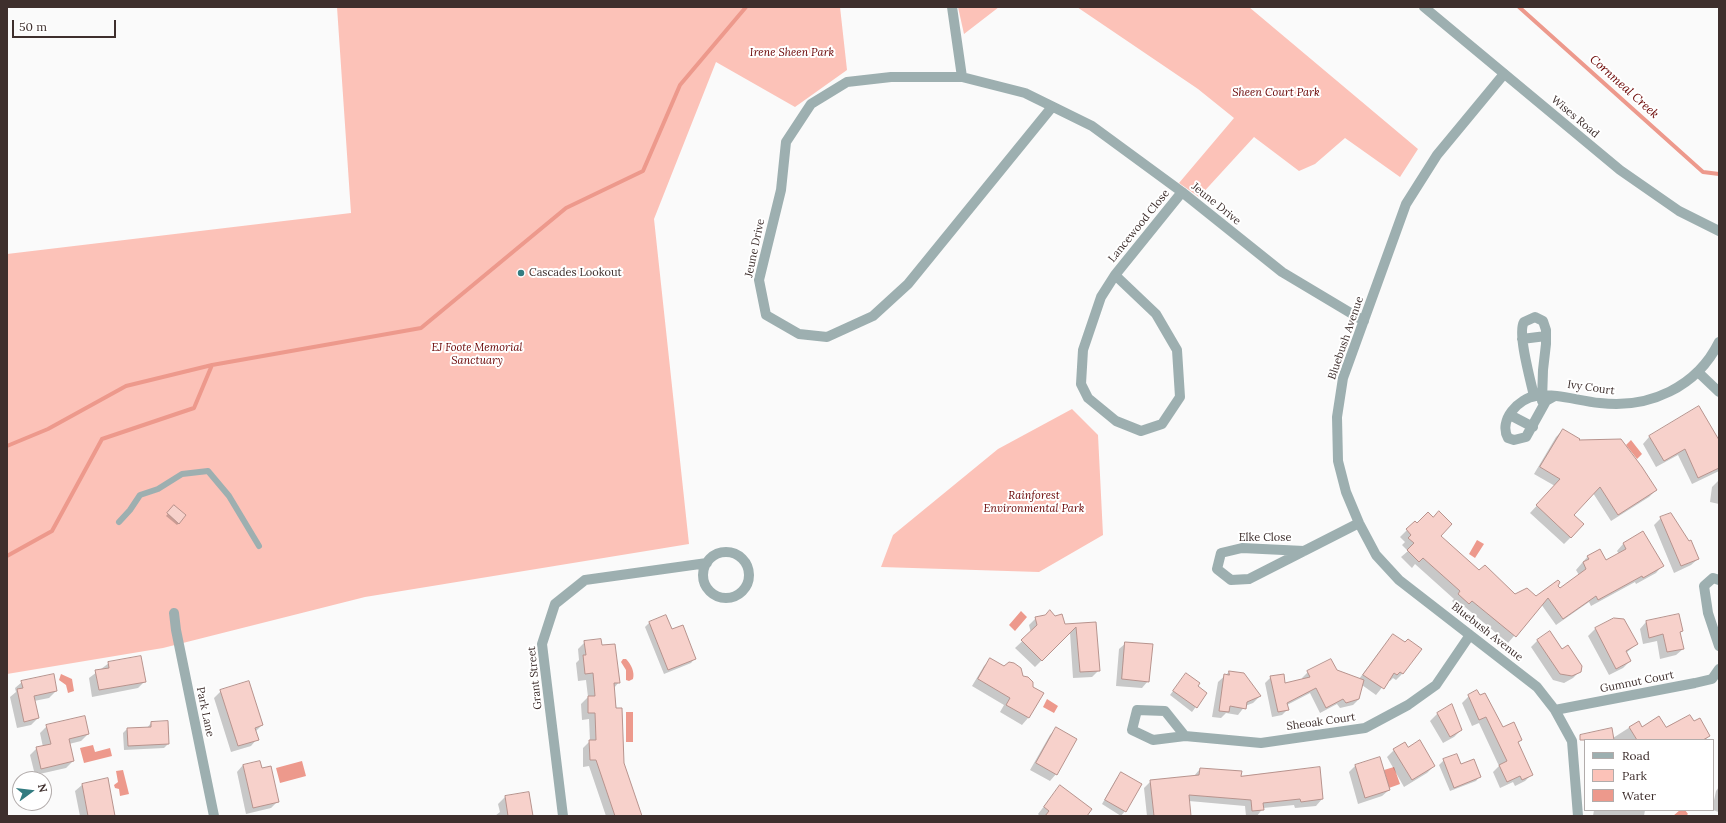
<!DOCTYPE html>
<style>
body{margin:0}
#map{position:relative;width:1726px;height:823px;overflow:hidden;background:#fafafa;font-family:Lora,serif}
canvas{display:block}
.frame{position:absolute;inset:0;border:8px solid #3e2f2d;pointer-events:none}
.legend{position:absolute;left:1584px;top:739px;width:130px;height:72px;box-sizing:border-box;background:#fff;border:1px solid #b2acab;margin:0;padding:5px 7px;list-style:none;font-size:12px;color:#3e2f2d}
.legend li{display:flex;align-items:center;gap:8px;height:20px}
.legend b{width:20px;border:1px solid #b2acab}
.north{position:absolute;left:12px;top:771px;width:40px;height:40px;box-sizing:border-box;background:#fff;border:1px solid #b2acab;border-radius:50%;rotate:75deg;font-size:11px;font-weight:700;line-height:16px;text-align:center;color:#3e2f2d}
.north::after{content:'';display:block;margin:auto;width:14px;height:18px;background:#337c81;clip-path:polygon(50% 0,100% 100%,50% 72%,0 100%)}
.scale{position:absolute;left:12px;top:20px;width:104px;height:18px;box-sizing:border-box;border:2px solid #3e2f2d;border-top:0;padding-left:5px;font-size:12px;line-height:14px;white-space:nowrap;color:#3e2f2d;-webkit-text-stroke:3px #fff;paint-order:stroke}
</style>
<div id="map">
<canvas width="1726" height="823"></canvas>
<div class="frame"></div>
<ul class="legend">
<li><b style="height:5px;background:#9dafb0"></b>Road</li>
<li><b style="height:11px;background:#fcc2b8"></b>Park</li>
<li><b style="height:11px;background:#ed998c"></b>Water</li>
</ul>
<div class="north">N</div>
<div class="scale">50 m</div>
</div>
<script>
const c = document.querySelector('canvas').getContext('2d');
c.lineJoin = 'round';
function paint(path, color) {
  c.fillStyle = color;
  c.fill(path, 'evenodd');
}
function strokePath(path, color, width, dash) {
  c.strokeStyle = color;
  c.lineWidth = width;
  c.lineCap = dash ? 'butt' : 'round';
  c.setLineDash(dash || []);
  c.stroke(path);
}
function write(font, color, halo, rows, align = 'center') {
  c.font = font + ' Lora,serif';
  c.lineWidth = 4;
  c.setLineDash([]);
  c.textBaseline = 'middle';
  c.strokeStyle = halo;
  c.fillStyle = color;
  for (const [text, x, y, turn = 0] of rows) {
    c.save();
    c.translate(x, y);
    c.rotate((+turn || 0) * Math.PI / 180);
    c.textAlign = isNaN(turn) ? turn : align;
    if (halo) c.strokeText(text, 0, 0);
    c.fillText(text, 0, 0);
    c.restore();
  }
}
const green = new Path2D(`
 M 337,7 L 840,7 L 847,70 L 795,107 L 716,62 L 654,219 L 689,544 L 365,597 L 163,648 L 7,674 L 7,254 L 351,213 Z
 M 958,7 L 999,7 L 964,34 Z
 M 1077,7 L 1249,7 L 1418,149 L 1400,177 L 1345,138 L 1315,164 L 1299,171 L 1254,137 L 1199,197 L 1179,183 L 1234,118 L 1198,89 Z
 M 1072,409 L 1098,435 L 1103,535 L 1039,572 L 881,567 L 893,535 L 998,449 Z`);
const water = new Path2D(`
 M 1631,440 L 1642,454 L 1637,459 L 1626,445 Z
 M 1477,540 L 1484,544 L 1475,558 L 1469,554 Z
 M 1021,611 L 1027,617 L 1015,631 L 1009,625 Z
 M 623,659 L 626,659 C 631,664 635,672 633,679 L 629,681 L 626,680 L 626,670 L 621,662 Z
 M 61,674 L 72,679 L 74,691 L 68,693 L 66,685 L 59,680 Z
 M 1047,699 L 1058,706 L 1054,713 L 1043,707 Z
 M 626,712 L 633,712 L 633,742 L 626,742 Z
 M 93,745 L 95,752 L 110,748 L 112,756 L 84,763 L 80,748 Z
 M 302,761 L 306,776 L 280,783 L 276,768 Z
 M 1394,767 L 1400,784 L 1389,788 L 1384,770 Z
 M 123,770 L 129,794 L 120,796 L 119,789 L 115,788 L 114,785 L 118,782 L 116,771 Z
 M 1680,810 L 1685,810 L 1688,814 L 1686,816 L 1673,816 Z`);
const shadow = new Path2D(`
 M 1699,408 L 1717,438 L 1719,437 L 1719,471 L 1692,484 L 1678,455 L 1656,467 L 1643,444 L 1649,437 Z
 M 1563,430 L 1656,490 L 1649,497 L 1611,521 L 1593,493 L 1573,515 L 1571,537 L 1564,544 L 1530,513 L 1555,486 L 1534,474 L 1556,437 Z
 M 1719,480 L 1719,504 L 1710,502 L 1712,487 Z
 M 174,507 L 179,523 L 177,525 L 166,516 Z
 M 1661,518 L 1698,559 L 1691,565 L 1674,573 L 1654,525 Z
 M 1415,522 L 1439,536 L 1479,572 L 1515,595 L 1536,597 L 1556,586 L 1559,590 L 1579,575 L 1576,570 L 1588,556 L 1605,561 L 1619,554 L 1617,551 L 1623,544 L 1643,532 L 1662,566 L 1656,573 L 1636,584 L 1635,582 L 1591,606 L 1589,602 L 1556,625 L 1541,604 L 1508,643 L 1465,607 L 1461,610 L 1452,601 L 1454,599 L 1415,564 L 1412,568 L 1401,557 L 1408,551 L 1402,545 L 1405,542 L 1400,537 Z
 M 666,616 L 672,631 L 695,658 L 691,663 L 664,674 L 645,627 L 649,623 Z
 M 1045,616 L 1064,626 L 1095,623 L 1099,670 L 1092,677 L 1073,678 L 1070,632 L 1035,667 L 1015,648 L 1031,633 L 1029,625 L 1036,618 Z
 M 1615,619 L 1637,644 L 1626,653 L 1630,661 L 1623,668 L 1609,675 L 1588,636 L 1595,629 Z
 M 1646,622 L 1681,631 L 1679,633 L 1683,649 L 1676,655 L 1660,659 L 1657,641 L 1643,644 L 1640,629 Z
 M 1393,635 L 1405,643 L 1420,649 L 1402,674 L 1396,680 L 1393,678 L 1390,681 L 1388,680 L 1376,695 L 1362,685 L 1359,699 L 1353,705 L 1340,708 L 1337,704 L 1320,713 L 1310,693 L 1287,705 L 1288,709 L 1282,715 L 1272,717 L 1265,683 L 1271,677 L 1285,684 L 1303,680 L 1302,678 L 1308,672 L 1336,671 L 1359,679 L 1387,642 Z
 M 1538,640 L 1562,651 L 1580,671 L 1573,678 L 1564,683 L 1553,680 L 1531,647 Z
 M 585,642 L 601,646 L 619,682 L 614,688 L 623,763 L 641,816 L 606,816 L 589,766 L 583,767 L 583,748 L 590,741 L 589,719 L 582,720 L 581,704 L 588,697 L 586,680 L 578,681 L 576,663 L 579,660 L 578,649 Z
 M 1126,643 L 1148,681 L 1142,688 L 1116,686 L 1119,649 Z
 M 991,659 L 1022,677 L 1032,687 L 1043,693 L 1028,718 L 1022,725 L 1000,712 L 1004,705 L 972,686 L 984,666 Z
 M 109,663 L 145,681 L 138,688 L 92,697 L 89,678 Z
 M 1229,672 L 1260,696 L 1253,703 L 1245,706 L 1238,715 L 1226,713 L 1221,718 L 1212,717 L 1218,682 Z
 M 1182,679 L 1206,693 L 1192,712 L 1170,695 Z
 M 22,682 L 56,691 L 49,698 L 34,701 L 38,718 L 31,725 L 17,728 L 10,697 L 16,692 L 15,688 Z
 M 221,691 L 262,725 L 255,732 L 257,739 L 251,746 L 231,752 L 214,698 Z
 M 1469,696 L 1503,728 L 1521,740 L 1518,743 L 1532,774 L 1525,781 L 1515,786 L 1513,782 L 1500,788 L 1493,772 L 1499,766 L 1479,723 L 1472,726 L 1462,703 Z
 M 1452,706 L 1461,730 L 1454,737 L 1443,743 L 1430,721 L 1437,714 Z
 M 1638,722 L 1642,728 L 1666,729 L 1709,736 L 1705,740 L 1591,740 L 1613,738 Z
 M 151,723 L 168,744 L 164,748 L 124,750 L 123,733 L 127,729 L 147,728 Z
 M 47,726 L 88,734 L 81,741 L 69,744 L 73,761 L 66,768 L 35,775 L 30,755 L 37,748 L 43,747 L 40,733 Z
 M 1057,729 L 1056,774 L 1050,781 L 1030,770 L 1050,735 Z
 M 1394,750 L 1434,766 L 1427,773 L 1404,787 L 1387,757 Z
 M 1444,760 L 1480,776 L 1476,781 L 1450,791 L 1439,765 Z
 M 243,765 L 261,770 L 278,801 L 271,808 L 246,814 L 237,772 Z
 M 1356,765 L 1389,790 L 1382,796 L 1358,804 L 1349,772 Z
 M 1200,769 L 1240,777 L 1322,799 L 1316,806 L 1295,808 L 1294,805 L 1263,808 L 1257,816 L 1246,816 L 1245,806 L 1189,801 L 1190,816 L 1147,816 L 1144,788 L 1151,781 L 1194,776 Z
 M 1122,773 L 1125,811 L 1121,816 L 1102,804 L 1117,778 Z
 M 82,785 L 114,816 L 80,816 L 75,791 Z
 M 1060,786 L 1086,816 L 1040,816 L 1038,814 Z
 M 1719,787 L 1719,812 L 1712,810 L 1716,791 Z
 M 505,797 L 532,816 L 495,816 L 500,812 L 498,804 Z
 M 1594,810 L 1645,810 L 1644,816 L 1593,816 Z`);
const stream = new Path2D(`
 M 1519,7 L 1703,172 L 1719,174
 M 7,446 L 48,429 L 126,386 L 212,365 L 421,328 L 566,208 L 643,171 L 680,85 L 746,7
 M 7,556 L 52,531 L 102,439 L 194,408 L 212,365`);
const building = new Path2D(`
 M 1699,406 L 1719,440 L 1719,468 L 1698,478 L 1685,449 L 1664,461 L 1649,436 Z
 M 1563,429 L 1580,439 L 1579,440 L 1621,439 L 1642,467 L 1657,490 L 1618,515 L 1600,487 L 1574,515 L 1584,524 L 1571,538 L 1536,505 L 1560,479 L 1540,467 Z
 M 174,505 L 186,515 L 179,524 L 167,513 Z
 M 1439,511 L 1452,524 L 1441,536 L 1479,570 L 1485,565 L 1515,594 L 1527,588 L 1536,596 L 1558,580 L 1560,582 L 1558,586 L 1560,588 L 1586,569 L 1583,562 L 1589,559 L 1587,556 L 1600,549 L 1606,560 L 1626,549 L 1623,543 L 1643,531 L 1664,566 L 1643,578 L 1642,576 L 1598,600 L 1596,596 L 1563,619 L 1548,598 L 1516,637 L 1472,601 L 1469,604 L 1458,594 L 1460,591 L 1423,558 L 1419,562 L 1407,550 L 1414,543 L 1408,538 L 1411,535 L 1406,529 L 1415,521 L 1417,523 L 1428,512 L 1433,517 Z
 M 1671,513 L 1689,541 L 1691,540 L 1699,559 L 1681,566 L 1660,517 Z
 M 1050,610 L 1055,616 L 1062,614 L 1065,624 L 1096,622 L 1100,671 L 1080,672 L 1076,627 L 1042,661 L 1021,640 L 1037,625 L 1035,617 L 1045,615 Z
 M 1679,614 L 1683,631 L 1680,632 L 1684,649 L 1667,652 L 1663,634 L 1649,638 L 1646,621 Z
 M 666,615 L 672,629 L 683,625 L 696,659 L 668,670 L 649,622 Z
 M 1614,618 L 1624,619 L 1638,644 L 1626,651 L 1631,661 L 1616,669 L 1595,628 Z
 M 1550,631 L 1562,649 L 1568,645 L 1582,666 L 1581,672 L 1572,676 L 1560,674 L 1537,640 Z
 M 1393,634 L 1405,642 L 1408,639 L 1422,649 L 1403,674 L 1400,672 L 1397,675 L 1394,673 L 1384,689 L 1363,675 Z
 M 601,639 L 602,645 L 615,644 L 620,683 L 614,683 L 616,708 L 622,708 L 624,763 L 642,816 L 615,816 L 596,760 L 590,760 L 589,740 L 596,740 L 595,713 L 588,713 L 588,696 L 595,696 L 593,673 L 585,674 L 583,655 L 586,655 L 584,641 Z
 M 1125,642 L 1153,644 L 1149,682 L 1122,679 Z
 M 141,656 L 146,682 L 99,690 L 95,670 L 109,668 L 108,662 Z
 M 990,658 L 1004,666 L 1009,662 L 1014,663 L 1021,668 L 1023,676 L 1028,677 L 1033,682 L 1033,687 L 1044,693 L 1029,718 L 1006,705 L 1010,698 L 978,679 Z
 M 1331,659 L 1337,670 L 1364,680 L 1359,699 L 1346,703 L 1343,699 L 1326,708 L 1316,688 L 1287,703 L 1289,710 L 1278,712 L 1270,676 L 1284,674 L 1285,683 L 1310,677 L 1307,671 Z
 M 1229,671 L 1244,673 L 1261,696 L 1247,702 L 1246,709 L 1230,706 L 1229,712 L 1219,711 L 1224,674 L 1229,675 Z
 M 1186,673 L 1200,683 L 1198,686 L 1207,693 L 1197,708 L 1173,691 Z
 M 54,674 L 57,691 L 34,696 L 39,718 L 24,722 L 17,689 L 23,688 L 21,681 Z
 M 249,681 L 263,725 L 255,728 L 259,740 L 238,746 L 220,690 Z
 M 1477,690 L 1480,695 L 1485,693 L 1503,727 L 1514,722 L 1522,740 L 1518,742 L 1533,775 L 1522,780 L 1520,776 L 1507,782 L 1499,765 L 1507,761 L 1486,717 L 1479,720 L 1468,695 Z
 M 1452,704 L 1462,730 L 1450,737 L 1437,713 Z
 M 1690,715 L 1694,721 L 1700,718 L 1710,736 L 1703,740 L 1637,740 L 1629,727 L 1639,721 L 1642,727 L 1659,716 L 1666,727 Z
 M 85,716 L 89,734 L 69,739 L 74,761 L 41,769 L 36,747 L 51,744 L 46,725 Z
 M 168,721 L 169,744 L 128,746 L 127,728 L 151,727 L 151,722 Z
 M 1056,727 L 1077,739 L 1057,775 L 1036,763 Z
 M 1612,728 L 1614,740 L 1580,740 L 1580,735 Z
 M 1420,740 L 1435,766 L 1412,780 L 1393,749 L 1405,742 L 1408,747 Z
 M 1457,754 L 1461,764 L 1474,759 L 1481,777 L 1454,788 L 1443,759 Z
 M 1380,757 L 1390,790 L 1365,798 L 1355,765 Z
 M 260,761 L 262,768 L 271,766 L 279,802 L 253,808 L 243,765 Z
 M 1320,767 L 1323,799 L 1301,802 L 1300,799 L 1263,803 L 1264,810 L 1252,811 L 1251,800 L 1189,795 L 1191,816 L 1154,816 L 1150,780 L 1199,775 L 1200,768 L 1242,771 L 1241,776 Z
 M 1121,772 L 1142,784 L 1126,812 L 1105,800 Z
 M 108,778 L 115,816 L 88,816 L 82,784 Z
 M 1060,785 L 1092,809 L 1087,816 L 1045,816 L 1049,811 L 1044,807 Z
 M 529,792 L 533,816 L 508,816 L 505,796 Z`);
const service = new Path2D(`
 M 119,522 L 130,510 L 140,495 L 158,489 L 182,474 L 208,471 L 229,496 L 259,546`);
const minor = new Path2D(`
 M 952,7 L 962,77
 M 1504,74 L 1437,155 L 1406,204 L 1343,378 L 1337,417 L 1338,461 L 1346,492 L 1359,523 L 1376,555 L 1399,580 L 1537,687 L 1555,710 L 1572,741 L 1578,816
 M 1052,107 L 908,284 L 873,316 L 827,337 L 799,334 L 766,315 L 759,280 L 781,190 L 786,142 L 811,104 L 847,82 L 891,77 L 962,77 L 1025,93 L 1092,126 L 1182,192 L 1282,272 L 1364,321
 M 1115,275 L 1156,314 L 1177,350 L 1180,397 L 1162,424 L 1141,431 L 1116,421 L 1088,398 L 1081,384 L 1083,350 L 1101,297 L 1115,275 L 1182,192
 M 1522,339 L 1546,336
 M 1698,372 L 1719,392
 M 1534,396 C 1531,382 1517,333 1524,322 L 1535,317 L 1543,321 L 1546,330 L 1546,344 L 1543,370 L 1542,401
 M 1555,396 L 1546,401 L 1526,437 L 1514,440 L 1508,438 C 1498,420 1519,398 1536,396 C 1558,393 1578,401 1600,403 C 1649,409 1697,387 1719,342
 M 1510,415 L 1533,427
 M 1304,551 L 1242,548 L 1221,553 L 1217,569 L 1231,580 L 1249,579 L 1359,523
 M703 575a23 23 0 1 1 46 0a23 23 0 1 1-46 0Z
 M 1719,580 L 1713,578 L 1704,586 L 1708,613 L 1719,646
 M 174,613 L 176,630 L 214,816
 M 1555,710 L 1695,683 L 1712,679 L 1719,669
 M 1185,736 L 1165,711 L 1137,710 L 1132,730 L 1153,740 L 1185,736 L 1261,743 L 1365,728 L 1408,705 L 1436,685 L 1470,635
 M 563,816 L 542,644 L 555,604 L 585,580 L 707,563`);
const tertiary = new Path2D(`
 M 1424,7 L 1620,170 L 1679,211 L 1719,231`);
const markers = [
 [521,273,4,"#337c81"]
];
const parkNames = [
 ["Irene Sheen Park",792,53],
 ["Sheen Court Park",1276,93],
 ["EJ Foote Memorial",477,348],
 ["Sanctuary",477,361],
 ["Rainforest",1034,496],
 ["Environmental Park",1034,509]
];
const streetNames = [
 ["Wises Road",1575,117,40],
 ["Jeune Drive",1216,204,39],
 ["Lancewood Close",1139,226,-51],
 ["Jeune Drive",755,248,-78],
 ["Bluebush Avenue",1346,338,-71],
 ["Ivy Court",1591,388,8],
 ["Elke Close",1265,538],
 ["Bluebush Avenue",1487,632,38],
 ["Grant Street",535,678,-96],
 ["Gumnut Court",1637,682,-11],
 ["Park Lane",205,712,78],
 ["Sheoak Court",1321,722,-8]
];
const poiNames = [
 ["Cascades Lookout",529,273]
];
const waterNames = [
 ["Cornmeal Creek",1624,87,42]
];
paint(green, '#fcc2b8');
paint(water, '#ed998c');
paint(shadow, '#0003');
strokePath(stream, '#ed998c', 4);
paint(building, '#f7d1cb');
strokePath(building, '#b7938d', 1);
strokePath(service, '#9dafb0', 6);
strokePath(minor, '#9dafb0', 10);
strokePath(tertiary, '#9dafb0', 10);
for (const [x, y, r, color] of markers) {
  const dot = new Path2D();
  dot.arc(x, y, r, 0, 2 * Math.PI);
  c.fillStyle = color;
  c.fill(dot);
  strokePath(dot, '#fff', 1.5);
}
write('italic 11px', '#670000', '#fff', parkNames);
write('11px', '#3e2f2d', '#fff', streetNames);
write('11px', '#3e2f2d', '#fff', poiNames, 'left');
write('italic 12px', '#6a0301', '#fff', waterNames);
</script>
